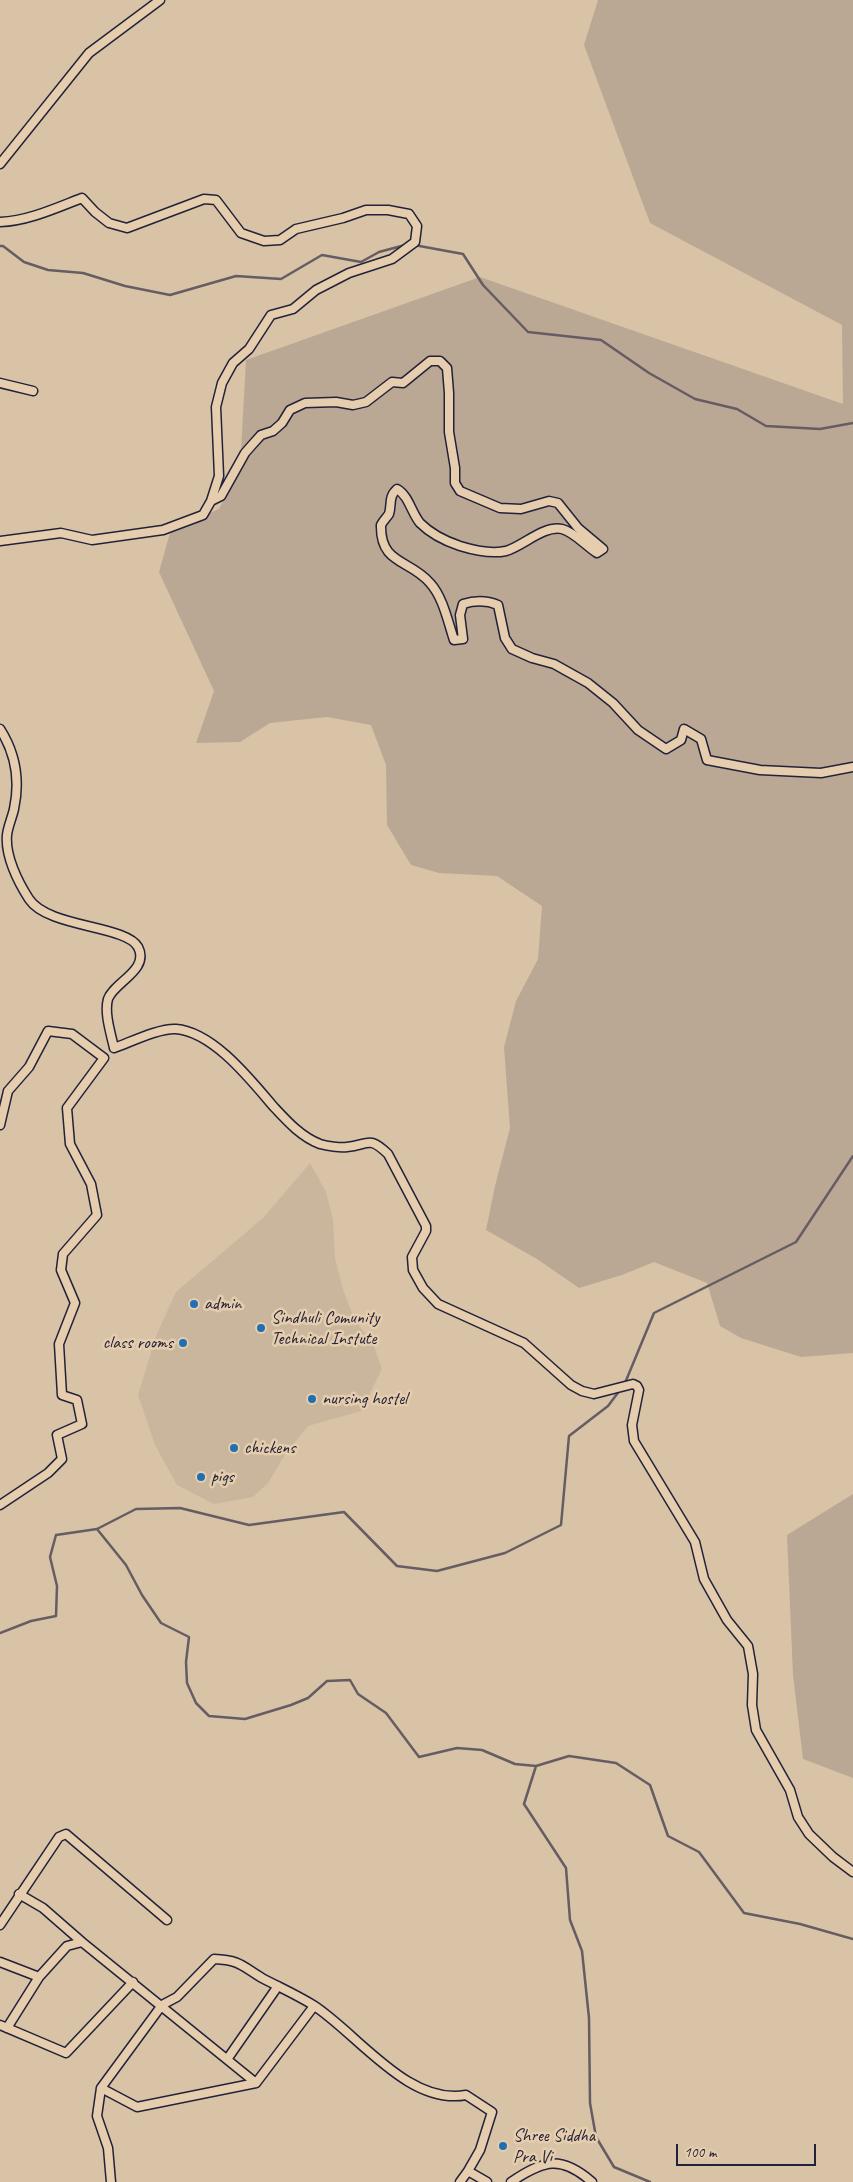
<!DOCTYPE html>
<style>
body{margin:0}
#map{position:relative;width:853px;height:2182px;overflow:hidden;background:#d9c3a6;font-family:Caveat,sans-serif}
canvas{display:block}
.scale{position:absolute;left:676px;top:2144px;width:140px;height:22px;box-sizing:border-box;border:2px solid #22223b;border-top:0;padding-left:6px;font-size:15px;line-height:18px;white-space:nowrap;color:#22223b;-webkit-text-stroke:4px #e5cdad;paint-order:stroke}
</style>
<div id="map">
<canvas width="853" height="2182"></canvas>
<div class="scale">100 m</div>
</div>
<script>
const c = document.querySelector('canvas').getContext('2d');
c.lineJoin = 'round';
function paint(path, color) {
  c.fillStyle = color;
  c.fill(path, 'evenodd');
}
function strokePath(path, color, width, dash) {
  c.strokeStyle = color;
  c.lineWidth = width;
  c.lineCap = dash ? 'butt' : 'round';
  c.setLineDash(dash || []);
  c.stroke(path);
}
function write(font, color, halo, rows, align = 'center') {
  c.font = font + ' Caveat,sans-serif';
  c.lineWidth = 5;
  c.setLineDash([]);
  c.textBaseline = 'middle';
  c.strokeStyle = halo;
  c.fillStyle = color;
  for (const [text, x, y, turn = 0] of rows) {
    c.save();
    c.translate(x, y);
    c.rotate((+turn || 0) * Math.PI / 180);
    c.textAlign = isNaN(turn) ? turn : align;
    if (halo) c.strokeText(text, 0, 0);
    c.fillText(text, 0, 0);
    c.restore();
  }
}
const built = new Path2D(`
 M 310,1163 L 326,1192 L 333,1219 L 335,1258 L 343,1290 L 355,1320 L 374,1346 L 382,1369 L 361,1411 L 308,1426 L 286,1453 L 268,1483 L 253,1497 L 214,1504 L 177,1485 L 155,1445 L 138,1395 L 156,1336 L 176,1292 L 264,1217 Z`);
const green = new Path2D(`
 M 598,0 L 853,0 L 853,1353 L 801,1357 L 741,1338 L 720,1326 L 707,1283 L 654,1262 L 622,1275 L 579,1288 L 537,1259 L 486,1230 L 495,1186 L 510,1128 L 504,1047 L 516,1001 L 538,959 L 542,906 L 497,876 L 439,873 L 411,865 L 387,825 L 386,765 L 371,725 L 327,717 L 270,723 L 240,742 L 196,743 L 214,691 L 159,572 L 171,529 L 219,509 L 240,468 L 246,360 L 480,277 L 843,404 L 842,325 L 650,223 L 584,45 Z
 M 853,1494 L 853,1778 L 803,1759 L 793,1675 L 787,1535 Z`);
const stream = new Path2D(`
 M 414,245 L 463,254 L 483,285 L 528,332 L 601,340 L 649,373 L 695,399 L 737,409 L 766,426 L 820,429 L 853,423
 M 0,246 L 3,246 L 24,262 L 48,270 L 83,273 L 125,286 L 170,295 L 236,276 L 281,279 L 322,255 L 361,262 L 379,252 L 409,244
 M 625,1383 L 654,1313 L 796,1242 L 853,1156
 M 97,1529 L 126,1565 L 142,1595 L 161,1623 L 189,1637 L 186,1662 L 187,1683 L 196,1703 L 209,1716 L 245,1719 L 291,1705 L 308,1698 L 327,1681 L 350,1680 L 358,1694 L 386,1713 L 419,1757 L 457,1748 L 482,1750 L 515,1764 L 536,1766 L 524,1804 L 566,1868 L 570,1920 L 582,1951 L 589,2018 L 590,2103 L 596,2137 L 614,2167 L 650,2182
 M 0,1633 L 31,1621 L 56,1616 L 57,1586 L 50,1557 L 56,1535 L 97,1529 L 136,1509 L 180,1508 L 249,1525 L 344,1512 L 397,1566 L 437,1571 L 505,1553 L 561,1525 L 569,1436 L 608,1406 L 620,1390
 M 536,1766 L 569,1756 L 616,1763 L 650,1785 L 668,1836 L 699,1852 L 744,1913 L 800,1924 L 853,1939`);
const street = new Path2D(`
 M 0,164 L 89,53 L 160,0
 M 0,222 C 28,221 56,208 82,198 L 95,212 L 109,223 L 127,228 L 204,199 L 216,200 L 241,233 L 264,241 L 280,240 L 296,229 L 343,218 L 366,210 L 388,210 L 409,214 L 417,226 L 415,242 L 392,259 L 349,273 L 316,290 L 293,309 L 271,315 L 249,349 L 233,363 L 222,383 L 216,407 L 219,476 L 211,501 L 203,515 L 163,530 L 92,540 L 61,533 L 0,541
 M 0,383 L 33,391
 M 211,501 L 221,496 L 245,453 L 252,445 L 261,435 L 273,431 L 282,423 L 290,410 L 305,403 L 336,402 L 353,405 L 366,402 L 392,382 L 403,383 L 430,361 L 440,361 L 447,368 L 449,393 L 449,432 L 455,468 L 455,483 L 460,491 L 500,508 L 521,509 L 549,501 L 558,503 L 578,528 L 603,549 L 597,553 C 586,546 574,532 562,529 C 544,525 523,546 506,551 C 492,554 473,550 460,546 C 445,541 431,534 420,523 C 411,512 409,496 397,489 C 388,497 392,505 389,514 C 387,517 383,521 381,525 C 380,565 410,559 430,583 C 443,597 448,622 454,640 L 463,639 L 460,615 L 463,604 C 476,600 486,600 498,605 L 505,638 L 512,649 L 532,658 L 554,664 L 588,683 L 613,703 L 638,730 L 666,749 L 681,740 L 684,729 L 701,739 L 707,760 L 760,770 L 821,773 L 853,767
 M 0,729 C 16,754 20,781 14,809 C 12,818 8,826 7,835 C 5,856 18,882 29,899 C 48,928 126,925 138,947 C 150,970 114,982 108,999 C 104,1013 111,1034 114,1048 C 131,1042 159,1028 176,1029 C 213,1032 250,1079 273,1106 C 286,1120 301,1137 320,1144 C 327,1146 340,1148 347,1147 C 369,1145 368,1135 388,1154 L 426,1226 L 426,1231 L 412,1257 L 413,1270 L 423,1288 L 438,1304 L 524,1343 L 571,1385 L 582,1391 L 594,1394 L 633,1384 L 637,1386 L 639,1390 L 632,1425 L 634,1441 L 695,1542 L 704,1579 L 727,1620 L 748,1646 L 753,1674 L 752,1705 L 756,1730 L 790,1790 L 798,1817 L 809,1834 L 833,1857 L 853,1872
 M 0,1125 L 8,1091 L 29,1067 L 48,1031 L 72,1034 L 104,1058 L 67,1108 L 70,1144 L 91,1184 L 97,1215 L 63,1254 L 61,1270 L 75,1303 L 59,1344 L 62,1395 L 77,1400 L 82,1424 L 57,1435 L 62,1459 L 48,1473 L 0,1505
 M 19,1894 L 43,1908 L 82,1942
 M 0,1925 L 59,1837 L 66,1834 L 167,1920
 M 0,1962 L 39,1977 L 67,1946 L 82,1942 L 256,2083
 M 0,2025 L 66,2053 L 133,1982
 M 7,2028 L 39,1977
 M 228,2058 L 278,1986
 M 101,2088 L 137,2107 L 256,2083 L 314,2006
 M 111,2182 L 108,2148 L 97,2116 L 101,2088 L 162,2005 L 177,1997 L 214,1959 C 240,1960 242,1966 262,1978 C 279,1987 297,1995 313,2005 C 357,2033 408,2106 466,2095 L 492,2112 L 480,2150 L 468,2171 L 487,2182
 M 460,2182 L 468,2171
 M 511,2182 C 544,2160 561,2155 592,2182`);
const markers = [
 [194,1304,5,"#1f6fb2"],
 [261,1328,5,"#1f6fb2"],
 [183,1343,5,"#1f6fb2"],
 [312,1399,5,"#1f6fb2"],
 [234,1448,5,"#1f6fb2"],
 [201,1477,5,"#1f6fb2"],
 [503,2146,5,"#1f6fb2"]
];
const poiNames = [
 ["admin",204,1304],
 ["Sindhuli Comunity",271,1318],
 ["Technical Instute",271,1339],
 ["class rooms",173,1343,"right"],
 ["nursing hostel",322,1399],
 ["chickens",244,1448],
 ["pigs",211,1477],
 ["Shree Siddha",513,2136],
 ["Pra Vi",513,2157]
];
paint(built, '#cab69d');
paint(green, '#bba894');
strokePath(stream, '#655d63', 2.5);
strokePath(street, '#22223b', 11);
strokePath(street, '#e5cdad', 8);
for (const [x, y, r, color] of markers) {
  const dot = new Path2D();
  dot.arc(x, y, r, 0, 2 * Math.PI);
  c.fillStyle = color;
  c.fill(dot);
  strokePath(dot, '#e5cdad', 2);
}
write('18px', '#22223b', '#e5cdad', poiNames, 'left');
</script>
